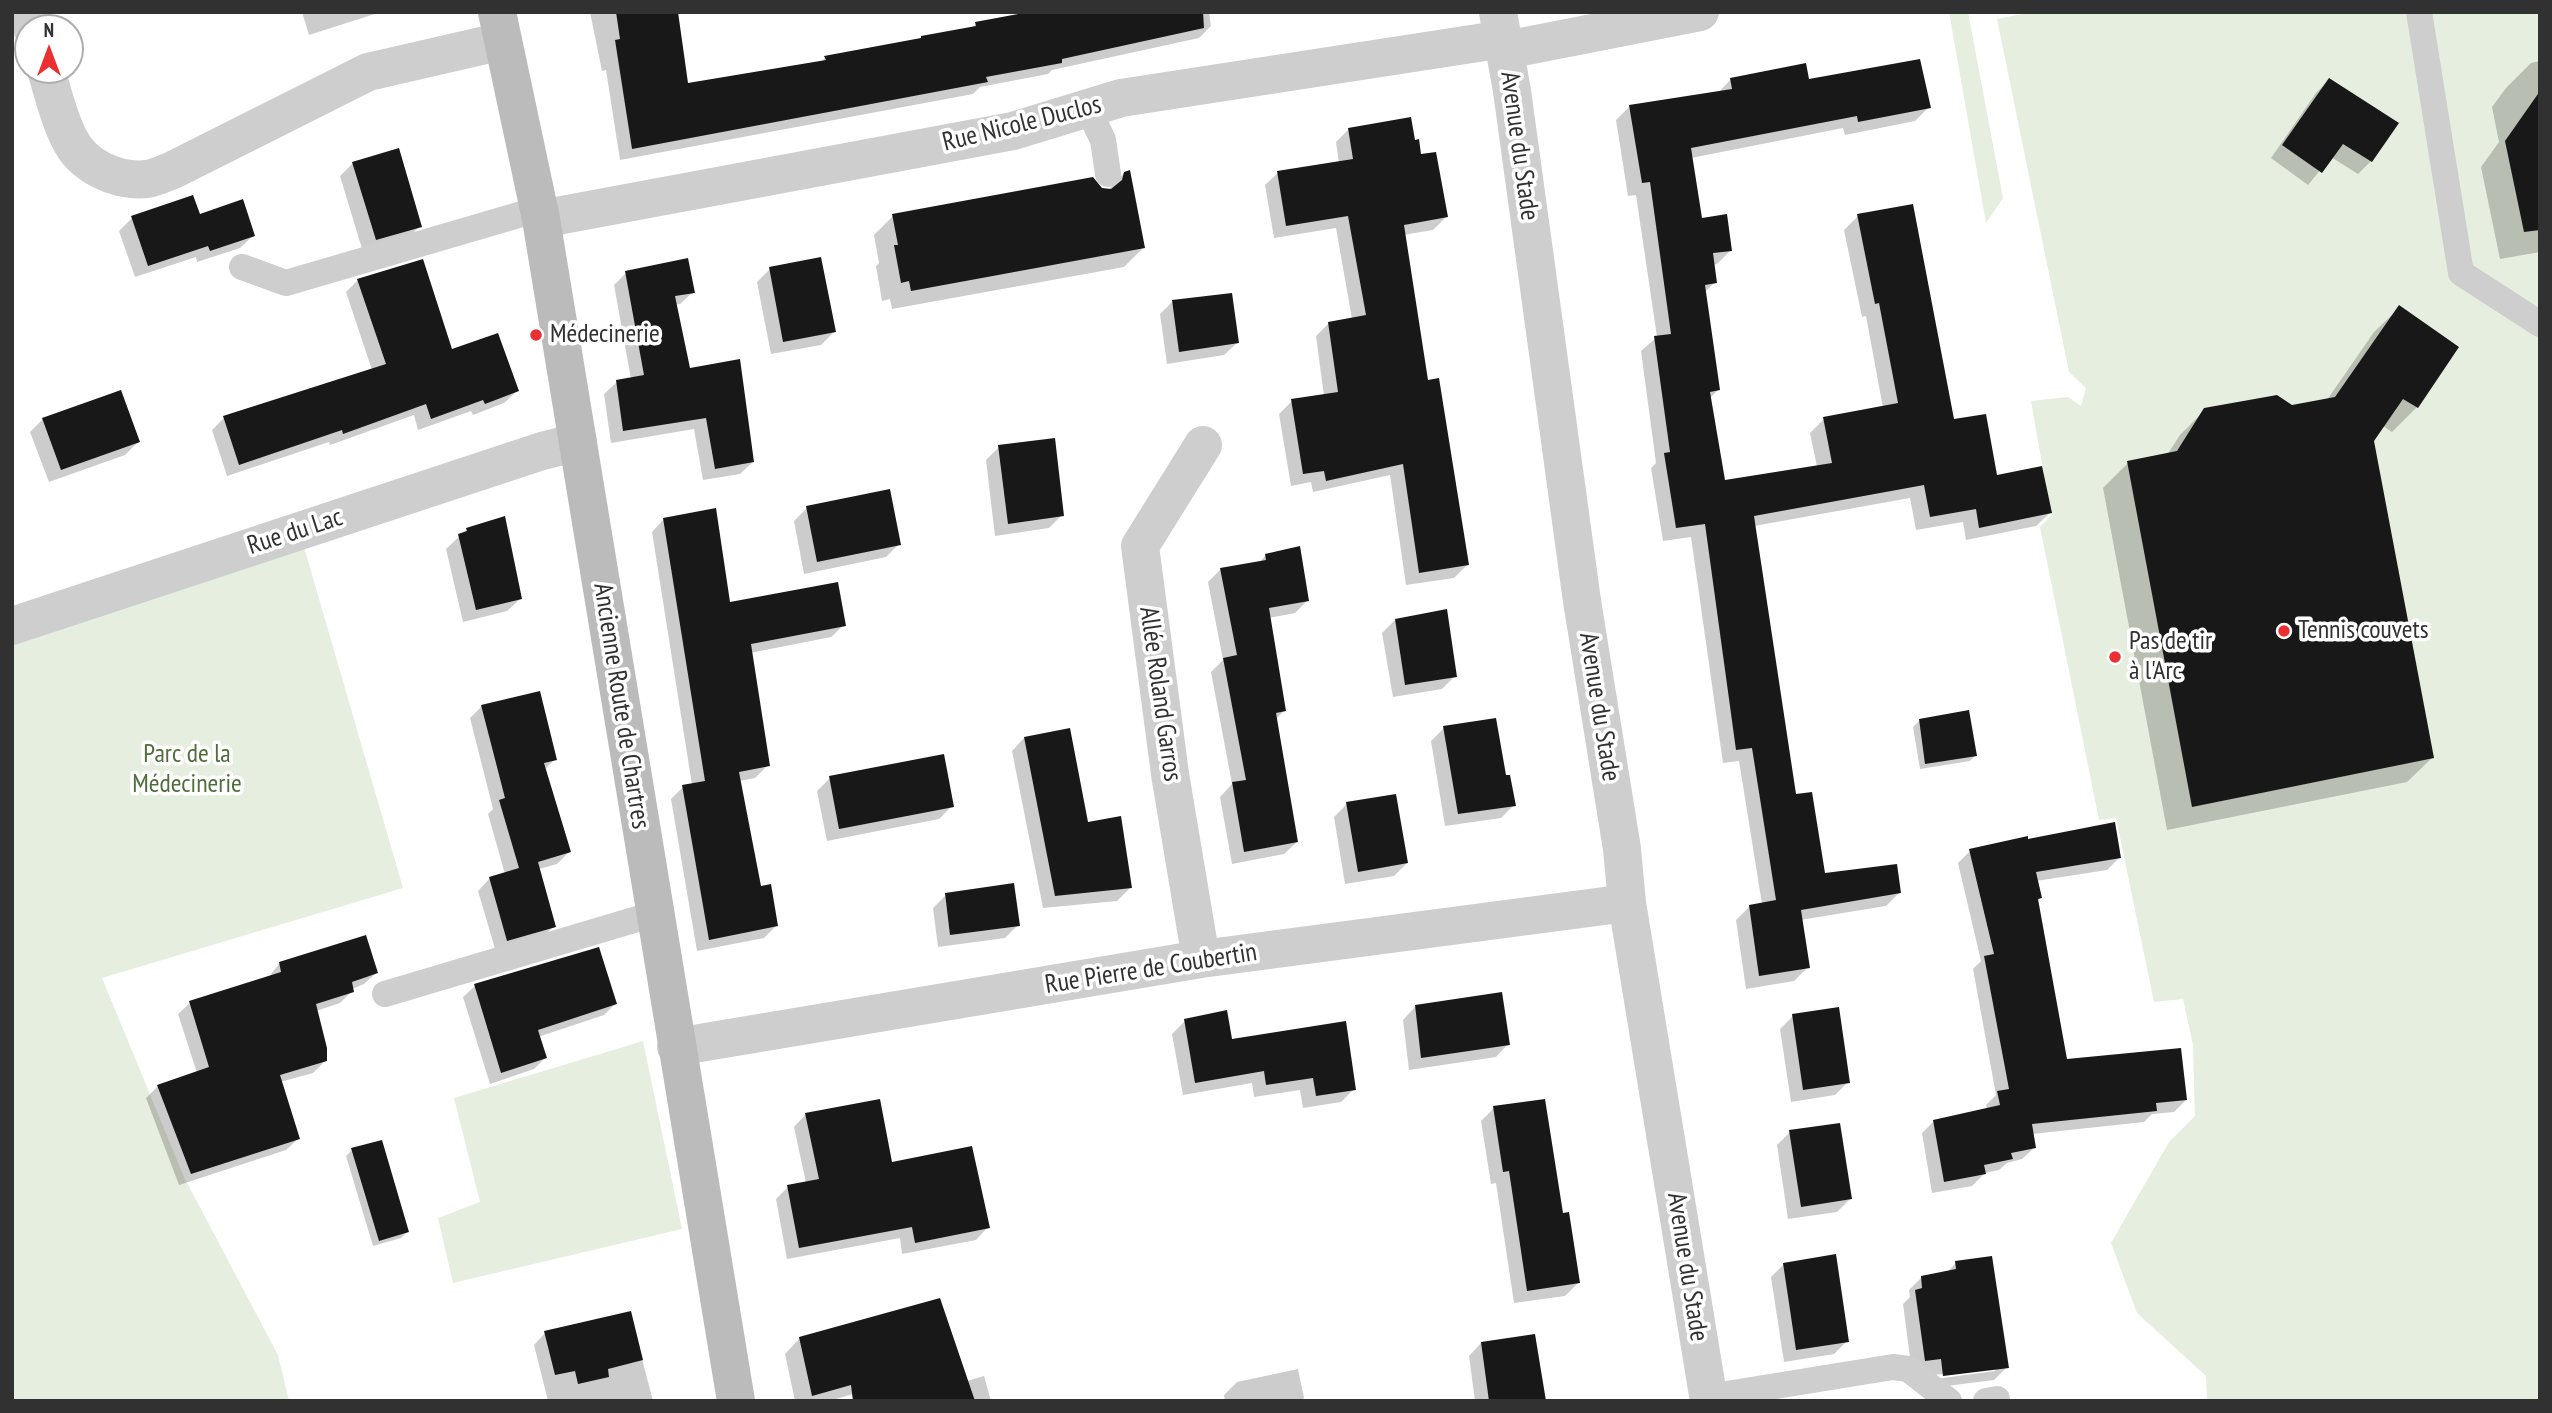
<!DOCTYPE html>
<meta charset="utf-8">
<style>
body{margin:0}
#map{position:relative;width:2552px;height:1413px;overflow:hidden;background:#fff;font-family:"PT Sans Narrow",sans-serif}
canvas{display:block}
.frame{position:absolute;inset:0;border:14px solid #313131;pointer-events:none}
.north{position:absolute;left:14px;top:14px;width:70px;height:70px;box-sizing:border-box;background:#fff;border:2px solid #adadad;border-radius:50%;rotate:0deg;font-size:19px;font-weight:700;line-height:28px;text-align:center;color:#313131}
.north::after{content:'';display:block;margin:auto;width:24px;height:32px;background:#ea3032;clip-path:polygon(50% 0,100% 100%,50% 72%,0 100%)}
</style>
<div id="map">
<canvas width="2552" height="1413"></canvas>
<div class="frame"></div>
<div class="north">N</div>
</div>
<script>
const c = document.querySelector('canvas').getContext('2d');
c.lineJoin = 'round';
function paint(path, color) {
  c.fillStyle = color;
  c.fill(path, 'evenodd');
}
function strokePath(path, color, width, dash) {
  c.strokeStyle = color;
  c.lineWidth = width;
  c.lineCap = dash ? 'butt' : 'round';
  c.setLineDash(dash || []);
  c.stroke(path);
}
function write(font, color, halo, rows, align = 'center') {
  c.font = font + ' "PT Sans Narrow",sans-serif';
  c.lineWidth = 7;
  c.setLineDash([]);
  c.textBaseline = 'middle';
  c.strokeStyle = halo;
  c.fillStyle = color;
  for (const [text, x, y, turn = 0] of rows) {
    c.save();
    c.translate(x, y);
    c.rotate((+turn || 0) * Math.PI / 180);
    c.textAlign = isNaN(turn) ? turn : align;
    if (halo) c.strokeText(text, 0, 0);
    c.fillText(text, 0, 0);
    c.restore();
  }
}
const green = new Path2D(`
 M 1949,12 L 1968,12 L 2003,198 L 1986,223 Z
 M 2032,12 L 2540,12 L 2540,1401 L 2207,1401 L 2206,1376 L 2137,1313 L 2111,1243 L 2169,1142 L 2195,1116 L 2193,1045 L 2183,999 L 2154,1002 L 2116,818 L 2099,820 L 2040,527 L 2051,515 L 2031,401 L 2068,397 L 2081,406 L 2086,388 L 2069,372 L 1997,19 Z
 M 304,547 L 403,888 L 102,978 L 184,1177 L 278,1355 L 289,1401 L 12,1401 L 12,646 Z
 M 643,1041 L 682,1229 L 453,1283 L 438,1218 L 480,1202 L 454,1098 Z`);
const shadow = new Path2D(`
 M 302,12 L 381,12 L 309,35 Z
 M 590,12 L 676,12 L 686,85 L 820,63 L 825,58 L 971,28 L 976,24 L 1038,12 L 1209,12 L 1211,26 L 1199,38 L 1052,70 L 1048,74 L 980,87 L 973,94 L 620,160 L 606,70 L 602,71 Z
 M 2540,61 L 2540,252 L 2500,259 L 2481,167 L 2499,142 L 2492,107 L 2506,88 L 2531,63 Z
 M 1731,79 L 1808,81 L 1929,107 L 1915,121 L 1845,135 L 1843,128 L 1691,158 L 1700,220 L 1730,251 L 1717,264 L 1713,265 L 1715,282 L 1704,293 L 1718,390 L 1709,399 L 1723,482 L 1817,467 L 1810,433 L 1824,419 L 1883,408 L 1866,316 L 1862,317 L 1844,230 L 1858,216 L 1952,421 L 1996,477 L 2050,513 L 2036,526 L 1966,540 L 1963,522 L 1916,530 L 1910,498 L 1754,526 L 1794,796 L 1823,875 L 1900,892 L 1886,906 L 1800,920 L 1808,967 L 1794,981 L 1746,989 L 1736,920 L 1750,906 L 1762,904 L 1739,761 L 1723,763 L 1691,537 L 1663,541 L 1651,468 L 1656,463 L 1641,351 L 1657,337 L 1636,195 L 1628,196 L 1616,120 L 1630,106 L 1718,93 Z
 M 2329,80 L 2397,124 L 2371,161 L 2358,174 L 2331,157 L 2308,185 L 2271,158 L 2316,93 Z
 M 1349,129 L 1413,142 L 1446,217 L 1433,230 L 1403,235 L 1427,382 L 1467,565 L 1454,578 L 1406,585 L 1390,475 L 1313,492 L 1311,482 L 1291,486 L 1279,414 L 1292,401 L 1324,396 L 1316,336 L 1329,323 L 1352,319 L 1336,228 L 1274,238 L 1265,185 L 1278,173 L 1339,163 L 1336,142 Z
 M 353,163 L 420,226 L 407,239 L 363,252 L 340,176 Z
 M 1124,173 L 1143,248 L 1124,267 L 892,309 L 890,299 L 882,301 L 876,266 L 879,263 L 874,235 L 893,216 L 1107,191 Z
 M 199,216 L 253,236 L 240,248 L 197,262 L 196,257 L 135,277 L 119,231 L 132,218 Z
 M 770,269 L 834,332 L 821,345 L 771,354 L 757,282 Z
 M 626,273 L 693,292 L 680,304 L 675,305 L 688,370 L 753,462 L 740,474 L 703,480 L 694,429 L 611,443 L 604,394 L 617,382 L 631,379 L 614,285 Z
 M 358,280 L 451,351 L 517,391 L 504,403 L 473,415 L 471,411 L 418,430 L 414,415 L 330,445 L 329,442 L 227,476 L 212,430 L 224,418 L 372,370 L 346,292 Z
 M 1173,301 L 1237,343 L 1224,355 L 1167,364 L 1160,314 Z
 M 2399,308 L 2417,407 L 2392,432 L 2383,426 L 2372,441 L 2432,758 L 2407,782 L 2167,830 L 2103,488 L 2128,463 L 2167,455 L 2180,435 L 2205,410 L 2291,407 L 2327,400 L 2374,332 Z
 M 43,419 L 138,442 L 125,455 L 49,482 L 30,432 Z
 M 999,447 L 1062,515 L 1049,528 L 995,536 L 986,460 Z
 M 807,508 L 899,544 L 886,557 L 804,574 L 794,521 Z
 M 664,519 L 729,605 L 844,625 L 831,637 L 750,653 L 768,765 L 755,778 L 739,781 L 760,888 L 776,926 L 764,938 L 697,951 L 671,799 L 683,787 L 692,785 L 652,532 Z
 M 467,529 L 520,599 L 507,611 L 463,622 L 446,549 Z
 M 1266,555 L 1308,600 L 1295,613 L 1269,618 L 1284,711 L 1276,719 L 1297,842 L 1284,854 L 1232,864 L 1220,797 L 1232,784 L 1211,672 L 1223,660 L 1208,582 L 1220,570 L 1259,563 Z
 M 1395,620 L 1455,676 L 1442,689 L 1393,697 L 1382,633 Z
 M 482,706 L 555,759 L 544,770 L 569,852 L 557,864 L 539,869 L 554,926 L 542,938 L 496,952 L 478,891 L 490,878 L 505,874 L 488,814 L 493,809 L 470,718 Z
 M 1919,721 L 1976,755 L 1970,761 L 1920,769 L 1913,727 Z
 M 1444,728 L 1504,777 L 1514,805 L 1501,818 L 1445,826 L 1431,741 Z
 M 1024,738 L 1130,888 L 1117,901 L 1043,908 L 1012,751 Z
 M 830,778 L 952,806 L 939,819 L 827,841 L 817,791 Z
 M 1347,804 L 1407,863 L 1394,876 L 1345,884 L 1334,817 Z
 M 2027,841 L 2119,858 L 2107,870 L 2036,881 L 2040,898 L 2037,901 L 2066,1061 L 2186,1100 L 2174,1112 L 2152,1114 L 2144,1122 L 2032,1134 L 2034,1148 L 2022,1159 L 2007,1163 L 1999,1170 L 1985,1173 L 1972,1186 L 1932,1193 L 1922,1133 L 1934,1121 L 1987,1110 L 1986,1105 L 1996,1095 L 1973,969 L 1981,961 L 1958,863 L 1970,851 Z
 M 946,895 L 1018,925 L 1005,938 L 938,947 L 933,908 Z
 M 598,949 L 615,1004 L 604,1015 L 538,1037 L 545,1058 L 534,1069 L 490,1084 L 463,997 L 475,986 Z
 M 279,964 L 376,973 L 364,984 L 352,989 L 352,991 L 340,1003 L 316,1011 L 325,1061 L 313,1073 L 280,1082 L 298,1139 L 286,1150 L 179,1185 L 146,1098 L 158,1086 L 197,1073 L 178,1014 L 190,1003 L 268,978 Z
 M 1415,1007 L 1508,1044 L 1496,1057 L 1409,1070 L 1403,1020 Z
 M 1793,1016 L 1848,1082 L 1835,1095 L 1791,1102 L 1780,1029 Z
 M 1185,1021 L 1231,1041 L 1354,1089 L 1341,1102 L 1303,1108 L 1300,1090 L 1254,1097 L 1252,1083 L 1183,1095 L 1172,1034 Z
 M 1494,1108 L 1562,1215 L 1578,1283 L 1565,1296 L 1514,1303 L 1496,1183 L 1491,1184 L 1481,1121 Z
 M 806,1114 L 891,1164 L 988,1227 L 976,1240 L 902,1254 L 900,1238 L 787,1259 L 776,1199 L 788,1187 L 806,1183 L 794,1127 Z
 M 1790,1132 L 1850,1199 L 1837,1212 L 1788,1219 L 1777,1145 Z
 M 352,1150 L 407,1232 L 401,1238 L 373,1246 L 346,1156 Z
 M 1956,1263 L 2007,1367 L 1994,1380 L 1931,1388 L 1912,1373 L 1903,1304 L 1910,1297 L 1909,1290 L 1922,1277 L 1946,1273 ZM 1995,1368 L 1995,1371 L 1935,1379 L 1934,1375 Z
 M 1784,1264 L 1847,1341 L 1834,1354 L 1784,1362 L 1771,1277 Z
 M 630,1313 L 653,1401 L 548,1401 L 534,1345 L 545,1333 Z
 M 800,1338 L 967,1381 L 984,1376 L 991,1401 L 922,1401 L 916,1376 L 829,1401 L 795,1401 L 785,1354 Z
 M 1481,1343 L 1544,1401 L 1475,1401 L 1469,1356 Z
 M 1298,1369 L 1304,1398 L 1301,1401 L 1225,1401 L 1224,1395 L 1237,1382 Z`);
const building = new Path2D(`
 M 616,12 L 678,12 L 688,83 L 826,60 L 824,56 L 921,38 L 921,36 L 976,26 L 975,22 L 1029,12 L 1203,12 L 1204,28 L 1062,59 L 1062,63 L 986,77 L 988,82 L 632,149 L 615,40 L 620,39 Z
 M 1920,59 L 1931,108 L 1858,122 L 1857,116 L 1691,148 L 1702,218 L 1727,214 L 1732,251 L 1713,253 L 1717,283 L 1705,285 L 1720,390 L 1710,392 L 1725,480 L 1832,463 L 1823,417 L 1898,403 L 1879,303 L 1875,304 L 1857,214 L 1913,204 L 1954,419 L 1986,414 L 1997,475 L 2042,466 L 2052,513 L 1979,528 L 1976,509 L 1930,517 L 1924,485 L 1754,516 L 1796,794 L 1812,792 L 1825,873 L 1897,864 L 1901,893 L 1801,910 L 1810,968 L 1759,976 L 1749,905 L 1776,900 L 1752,748 L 1736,750 L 1705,524 L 1676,528 L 1664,453 L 1670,452 L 1654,336 L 1671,334 L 1650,182 L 1642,183 L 1629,105 L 1732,89 L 1730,78 L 1806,63 L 1809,79 Z
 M 2329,78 L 2399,123 L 2372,162 L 2343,144 L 2322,173 L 2282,145 Z
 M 2540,91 L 2540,230 L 2524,232 L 2505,141 Z
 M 1411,117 L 1415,140 L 1419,139 L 1421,154 L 1436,152 L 1448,217 L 1404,225 L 1428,380 L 1439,378 L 1469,565 L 1419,573 L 1403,464 L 1326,481 L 1324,471 L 1303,474 L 1291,399 L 1338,392 L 1328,322 L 1366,315 L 1348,216 L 1286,226 L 1277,171 L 1353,159 L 1348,128 Z
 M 399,148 L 422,227 L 376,240 L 352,162 Z
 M 1130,170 L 1145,248 L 911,291 L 909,281 L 901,283 L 894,245 L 898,245 L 892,214 L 1093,177 L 1102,188 L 1111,189 L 1122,180 L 1124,172 Z
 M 193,195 L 200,214 L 243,199 L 255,236 L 210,251 L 208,246 L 148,266 L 131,216 Z
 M 821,257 L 836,332 L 783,342 L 769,267 Z
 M 688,258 L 695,293 L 675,296 L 690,368 L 740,359 L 754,462 L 715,469 L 706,418 L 623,431 L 616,380 L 644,375 L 625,271 Z
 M 423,259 L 452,349 L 498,333 L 519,391 L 485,404 L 483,400 L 431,419 L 426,404 L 343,434 L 342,430 L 239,465 L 223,416 L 386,364 L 357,279 Z
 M 1232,293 L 1239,343 L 1179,352 L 1172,300 Z
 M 2399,305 L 2459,347 L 2418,408 L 2403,399 L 2374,441 L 2434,758 L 2192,807 L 2127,461 L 2177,451 L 2204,408 L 2277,395 L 2292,405 L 2335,397 Z
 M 121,390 L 140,442 L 61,470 L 42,418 Z
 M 1055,438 L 1064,516 L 1008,524 L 998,445 Z
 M 890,489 L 901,545 L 817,562 L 806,506 Z
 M 716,508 L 730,602 L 838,582 L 846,626 L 751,644 L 770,766 L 739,772 L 761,886 L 771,884 L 778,926 L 709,940 L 682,785 L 705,781 L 663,518 Z
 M 505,516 L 522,599 L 476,610 L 458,534 L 467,531 L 466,528 Z
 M 1300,546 L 1309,601 L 1269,608 L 1286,711 L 1276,713 L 1298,842 L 1244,852 L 1232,782 L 1246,780 L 1223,658 L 1237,655 L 1220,568 L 1266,560 L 1265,554 Z
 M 1447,609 L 1457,677 L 1405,685 L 1395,619 Z
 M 540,691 L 557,760 L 544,763 L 571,852 L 538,862 L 556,927 L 507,941 L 489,877 L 519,868 L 499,800 L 505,798 L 481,705 Z
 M 1969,710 L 1977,756 L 1925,764 L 1919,719 Z
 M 1496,718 L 1506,775 L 1510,775 L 1516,806 L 1458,814 L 1443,726 Z
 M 1070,728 L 1088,822 L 1121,816 L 1132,888 L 1055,896 L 1024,737 Z
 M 944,754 L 954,807 L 839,829 L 829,776 Z
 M 1396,794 L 1408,863 L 1358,872 L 1346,802 Z
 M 2115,822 L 2121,858 L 2036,872 L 2042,898 L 2038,899 L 2067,1059 L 2181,1048 L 2187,1100 L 2156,1103 L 2157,1111 L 2032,1124 L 2036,1148 L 2011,1153 L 2013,1159 L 1984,1165 L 1986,1174 L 1944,1182 L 1933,1120 L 2000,1105 L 1997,1091 L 2009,1089 L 1984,956 L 1994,954 L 1969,849 L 2028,836 L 2028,839 Z
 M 1014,883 L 1020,926 L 950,935 L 945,893 Z
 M 366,935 L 378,973 L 352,982 L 354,992 L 316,1004 L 327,1048 L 327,1061 L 280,1075 L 300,1139 L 191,1174 L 157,1085 L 209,1067 L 189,1001 L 281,972 L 279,962 Z
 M 599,947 L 617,1004 L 538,1030 L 547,1058 L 501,1073 L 474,984 Z
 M 1502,992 L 1510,1045 L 1421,1058 L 1415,1005 Z
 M 1839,1007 L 1850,1083 L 1803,1090 L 1792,1014 Z
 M 1227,1010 L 1232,1039 L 1346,1021 L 1356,1090 L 1316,1096 L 1313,1078 L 1266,1085 L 1264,1071 L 1195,1083 L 1184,1019 Z
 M 880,1099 L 892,1162 L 972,1146 L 990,1228 L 915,1243 L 912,1227 L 799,1248 L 787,1185 L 819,1179 L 805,1113 Z
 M 1545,1099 L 1563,1213 L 1569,1212 L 1580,1283 L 1527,1291 L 1509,1171 L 1503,1172 L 1493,1106 Z
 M 1840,1123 L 1852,1199 L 1801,1207 L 1789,1130 Z
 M 382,1140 L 409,1232 L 379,1241 L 351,1148 Z
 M 1836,1254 L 1849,1342 L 1796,1350 L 1783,1263 Z
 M 1992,1256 L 2009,1368 L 1943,1376 L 1941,1359 L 1925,1361 L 1915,1290 L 1922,1288 L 1921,1276 L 1956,1269 L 1955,1261 Z
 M 940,1298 L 975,1401 L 853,1401 L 851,1385 L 812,1396 L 799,1337 Z
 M 631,1311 L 643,1360 L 608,1369 L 609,1377 L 578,1384 L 575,1371 L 555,1375 L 544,1331 Z
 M 1535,1334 L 1546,1401 L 1489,1401 L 1481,1342 Z`);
const service = new Path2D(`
 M 2419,12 L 2461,273 L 2540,324
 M 1088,109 L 1103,140 L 1108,174
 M 242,267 L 286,283 L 539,209
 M 385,994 L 654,914
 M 1708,1397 L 1893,1367 L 1908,1369 L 1949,1401
 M 1986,1401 L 1997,1399`);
const minor = new Path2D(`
 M 27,12 L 32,28
 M 1498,12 L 1512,91 L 1582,601 L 1622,849 L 1627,903 L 1709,1401
 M 1506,50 L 1700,12
 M 46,70 C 53,92 58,117 69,138 C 82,166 116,182 147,179 C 155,178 165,173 173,170 L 368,72 L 503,41
 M 541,219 L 1013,131 L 1121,98 L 1504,39
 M 12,626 L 542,451 L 578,442
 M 1201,959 L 1170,774 L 1140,546 L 1203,445
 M 676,1047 L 1201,959 L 1627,903`);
const secondary = new Path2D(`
 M 497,12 L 541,219 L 736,1401`);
const markers = [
 [536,335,7,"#ea3032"],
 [2284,631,7,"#ea3032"],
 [2115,657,7,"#ea3032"]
];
const streetNames = [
 ["Rue Nicole Duclos",1022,124,-14],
 ["Avenue du Stade",1519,146,82],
 ["Rue du Lac",295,532,-18],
 ["Allée Roland Garros",1160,694,82],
 ["Ancienne Route de Chartres",621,706,81],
 ["Avenue du Stade",1599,707,81],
 ["Rue Pierre de Coubertin",1151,969,-9],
 ["Avenue du Stade",1687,1267,81]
];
const poiNames = [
 ["Médecinerie",550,335],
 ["Tennis couvets",2298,631],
 ["Pas de tir",2129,642],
 ["à l'Arc",2129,672]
];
const parkNames = [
 ["Parc de la",187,755],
 ["Médecinerie",187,785]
];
paint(green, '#e6eedf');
paint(shadow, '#0003');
paint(building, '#181818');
strokePath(service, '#cecece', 26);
strokePath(minor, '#cecece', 38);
strokePath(secondary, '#bbb', 38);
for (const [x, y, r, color] of markers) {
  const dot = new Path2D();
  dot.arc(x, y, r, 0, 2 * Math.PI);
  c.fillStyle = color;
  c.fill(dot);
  strokePath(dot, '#fff', 2.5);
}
write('26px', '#313131', '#fff', streetNames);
write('26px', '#313131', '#fff', poiNames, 'left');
write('26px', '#506e3c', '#fff', parkNames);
</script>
